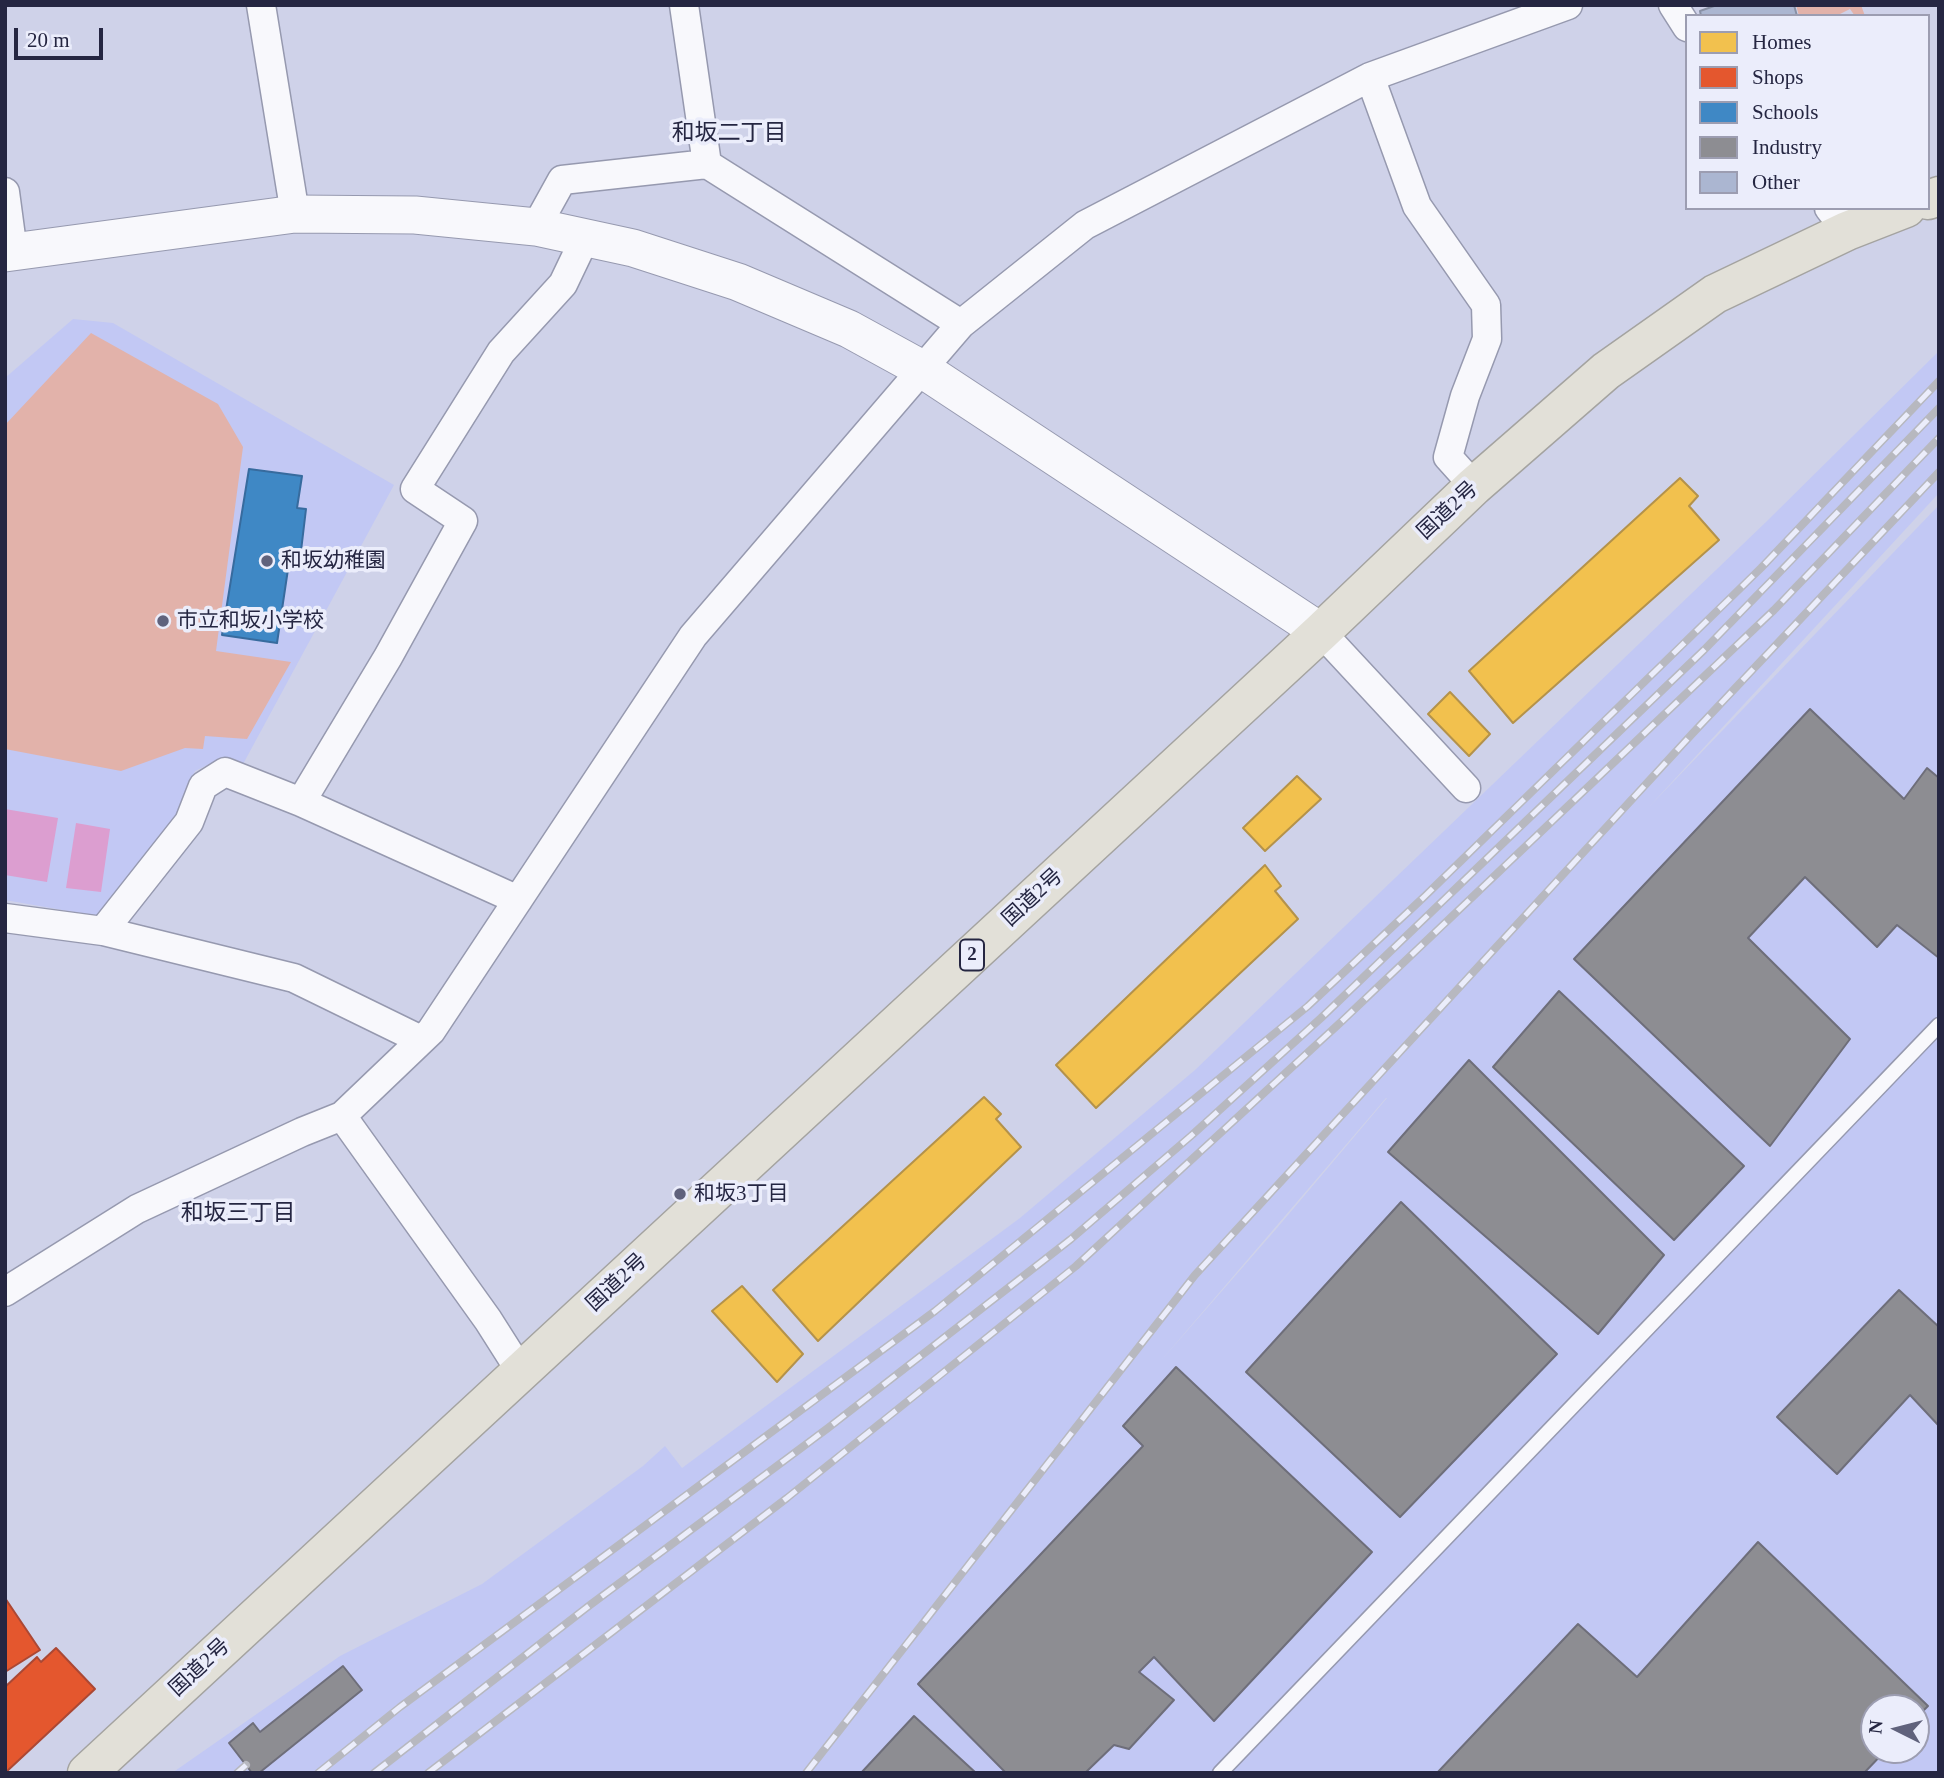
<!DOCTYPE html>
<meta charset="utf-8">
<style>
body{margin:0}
#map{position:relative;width:1944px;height:1778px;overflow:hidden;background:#cfd2e9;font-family:"Times New Roman",serif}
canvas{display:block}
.frame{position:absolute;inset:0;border:7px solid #252642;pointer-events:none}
.legend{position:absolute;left:1685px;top:14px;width:245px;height:196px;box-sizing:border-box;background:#ebedfb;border:2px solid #9c9db1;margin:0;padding:9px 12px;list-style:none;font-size:21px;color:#252642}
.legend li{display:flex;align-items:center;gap:14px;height:35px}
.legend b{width:35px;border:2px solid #9c9db1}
.north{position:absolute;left:1860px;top:1694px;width:70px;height:70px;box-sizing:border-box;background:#ebedfb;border:2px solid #9c9db1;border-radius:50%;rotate:276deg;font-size:19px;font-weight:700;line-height:28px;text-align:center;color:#252642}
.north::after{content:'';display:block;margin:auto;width:24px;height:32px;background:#60627c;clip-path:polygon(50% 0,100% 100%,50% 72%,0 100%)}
.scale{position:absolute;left:14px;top:28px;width:89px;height:32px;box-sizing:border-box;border:4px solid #252642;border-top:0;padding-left:9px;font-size:21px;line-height:24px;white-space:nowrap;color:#252642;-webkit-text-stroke:5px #ebedfb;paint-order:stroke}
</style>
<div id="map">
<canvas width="1944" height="1778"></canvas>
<div class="frame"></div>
<ul class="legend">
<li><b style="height:19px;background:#f2c14e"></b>Homes</li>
<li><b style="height:19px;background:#e4572e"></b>Shops</li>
<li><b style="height:19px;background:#3f88c5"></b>Schools</li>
<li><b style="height:19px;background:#8d8d92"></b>Industry</li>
<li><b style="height:19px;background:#abb6d1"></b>Other</li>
</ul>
<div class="north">N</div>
<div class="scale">20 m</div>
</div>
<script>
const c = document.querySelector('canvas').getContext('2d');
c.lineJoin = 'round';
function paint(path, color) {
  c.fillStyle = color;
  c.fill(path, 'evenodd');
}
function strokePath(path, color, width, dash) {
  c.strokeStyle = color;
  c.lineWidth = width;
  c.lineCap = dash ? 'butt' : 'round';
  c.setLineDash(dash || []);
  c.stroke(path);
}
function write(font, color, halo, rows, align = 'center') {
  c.font = font + ' "Times New Roman","Noto Sans JP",serif';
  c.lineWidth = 7;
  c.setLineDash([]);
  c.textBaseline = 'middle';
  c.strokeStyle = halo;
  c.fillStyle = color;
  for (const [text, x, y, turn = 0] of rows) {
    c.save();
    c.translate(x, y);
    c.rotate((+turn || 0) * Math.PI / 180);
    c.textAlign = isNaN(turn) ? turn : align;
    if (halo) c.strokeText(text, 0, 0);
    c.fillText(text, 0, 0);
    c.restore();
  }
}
const built = new Path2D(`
 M 73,319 L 113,323 L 394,485 L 242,766 L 224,757 L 195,771 L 175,818 L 136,870 L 97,916 L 5,900 L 5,378 Z
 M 1939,351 L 1939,493 L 1648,808 L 1939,505 L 1939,1773 L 172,1773 L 340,1656 L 482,1584 L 643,1466 L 665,1446 L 682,1468 L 1020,1218 L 1195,1070 L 1766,522 ZM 1387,1098 L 1277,1228 L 1159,1363 L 1386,1098 ZM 1874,1708 L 1916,1708 L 1916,1750 L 1874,1750 Z`);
const green = new Path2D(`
 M 1796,5 L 1861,5 L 1865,16 L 1855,16 L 1850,9 L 1836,16 L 1799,16 Z
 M 91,333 L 218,404 L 243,447 L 216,651 L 291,662 L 247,739 L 205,736 L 203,749 L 185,748 L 121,771 L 5,749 L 5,425 Z`);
const water = new Path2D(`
 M 5,809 L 58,818 L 47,882 L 5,875 Z
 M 76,823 L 110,829 L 101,892 L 66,888 Z`);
const homes = new Path2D(`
 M 1680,478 L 1698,496 L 1689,506 L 1719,540 L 1513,723 L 1469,671 Z
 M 1450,692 L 1490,734 L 1469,756 L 1428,714 Z
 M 1297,776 L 1321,799 L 1265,851 L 1243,828 Z
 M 1265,865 L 1281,886 L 1275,891 L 1298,919 L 1096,1108 L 1056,1065 Z
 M 984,1097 L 1001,1114 L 996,1119 L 1021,1147 L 818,1341 L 773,1290 Z
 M 742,1286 L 803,1354 L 777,1382 L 712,1311 Z`);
const shops = new Path2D(`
 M 5,1598 L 40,1650 L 5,1672 Z
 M 56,1648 L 95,1689 L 5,1773 L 5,1687 L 37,1657 L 41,1662 Z`);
const schools = new Path2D(`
 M 249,469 L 302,476 L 297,508 L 306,509 L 301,551 L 291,549 L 277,643 L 222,635 Z`);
const industry = new Path2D(`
 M 1810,709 L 1904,799 L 1927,768 L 1939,778 L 1939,958 L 1897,925 L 1877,947 L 1805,877 L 1748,938 L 1850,1039 L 1770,1146 L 1574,959 Z
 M 1559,991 L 1744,1166 L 1674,1240 L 1493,1067 Z
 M 1469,1060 L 1664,1255 L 1598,1334 L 1388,1152 Z
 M 1401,1202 L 1557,1354 L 1400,1517 L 1246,1372 Z
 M 1899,1290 L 1939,1327 L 1939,1426 L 1910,1395 L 1837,1474 L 1777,1417 Z
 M 1176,1367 L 1372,1552 L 1214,1721 L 1154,1657 L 1139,1672 L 1174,1700 L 1129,1749 L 1114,1745 L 1085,1773 L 1006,1773 L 918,1684 L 1143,1446 L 1123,1426 Z
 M 1758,1542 L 1928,1706 L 1916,1718 L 1916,1708 L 1874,1708 L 1874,1750 L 1886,1750 L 1864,1773 L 1437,1773 L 1578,1624 L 1637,1677 Z
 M 343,1666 L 362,1690 L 259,1773 L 252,1773 L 229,1743 L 253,1723 L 260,1732 Z
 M 914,1716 L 976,1773 L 861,1773 Z`);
const building = new Path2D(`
 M 1794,5 L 1797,16 L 1701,16 L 1700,11 L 1717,5 Z`);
const service = new Path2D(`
 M 1220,1773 L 1939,1025`);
const minor = new Path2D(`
 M 261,5 L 295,214
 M 1673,5 L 1687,27
 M 1370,77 L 1417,206 L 1486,305 L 1487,339 L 1465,396 L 1448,457 L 1474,486
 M 707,164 L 961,324
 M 5,192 L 13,252
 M 1829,208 L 1847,231
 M 536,227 L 562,180 L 707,164 L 684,5
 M 1321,632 L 1466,788
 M 301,802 L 388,657 L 463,521 L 415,489 L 501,352 L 563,284 L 585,238
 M 5,918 L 103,931 L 189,822 L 203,786 L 225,772 L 301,802 L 518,900
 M 103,931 L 294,978 L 421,1040
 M 342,1116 L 488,1320 L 521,1372
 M 5,1292 L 137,1209 L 302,1132 L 342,1116 L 431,1031 L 693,636 L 961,324 L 1085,225 L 1370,77 L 1568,5`);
const tertiary = new Path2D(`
 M 5,253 L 295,214 L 415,215 L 536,227 L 633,248 L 738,282 L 849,329 L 922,369 L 1321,632`);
const trunk = new Path2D(`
 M 1928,200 L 1939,196
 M 87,1773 L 1321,632 L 1474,486 L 1606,371 L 1715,294 L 1847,231 L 1906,208`);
const rail = new Path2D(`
 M 237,1773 L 246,1765
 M 318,1773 L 400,1707 L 935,1311 L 1308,1006 L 1425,896 L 1761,568 L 1939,381
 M 374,1773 L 590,1605 L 828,1428 L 1071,1239 L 1192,1135 L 1321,1018 L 1704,650 L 1939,408
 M 428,1773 L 787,1498 L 1076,1266 L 1341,1022 L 1774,610 L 1939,438
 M 806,1773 L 1195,1275 L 1692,734 L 1939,472`);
const markers = [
 [267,561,7,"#60627c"],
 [163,621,7,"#60627c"],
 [680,1194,7,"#60627c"]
];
const shields = [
 [972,955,24]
];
const shieldNames = [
 ["2",972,955]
];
const streetNames = [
 ["国道2号",1448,511,-43],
 ["国道2号",1033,898,-43],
 ["国道2号",617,1283,-43],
 ["国道2号",200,1668,-43]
];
const poiNames = [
 ["和坂幼稚園",281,561],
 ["市立和坂小学校",177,621],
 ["和坂3丁目",694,1194]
];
const neighbourhoodNames = [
 ["和坂二丁目",729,134],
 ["和坂三丁目",238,1214]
];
paint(built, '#c2c8f4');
paint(green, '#e2b2aa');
paint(water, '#dc9ed0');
paint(homes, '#f2c14e');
strokePath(homes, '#b4924a', 2);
paint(shops, '#e4572e');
strokePath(shops, '#ab4834', 2);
paint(schools, '#3f88c5');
strokePath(schools, '#376b9e', 2);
paint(industry, '#8d8d92');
strokePath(industry, '#6e6e7a', 2);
paint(building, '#abb6d1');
strokePath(building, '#8890a5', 2);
strokePath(service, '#9699af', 17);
strokePath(minor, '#9699af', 31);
strokePath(tertiary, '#9699af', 39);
strokePath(trunk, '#a4a3a0', 41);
strokePath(service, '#f8f8fc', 14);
strokePath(minor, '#f8f8fc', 28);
strokePath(tertiary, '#f8f8fc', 37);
strokePath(trunk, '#e2e0d8', 38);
strokePath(rail, '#b7b8bf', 8);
strokePath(rail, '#ebedfb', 5, [16]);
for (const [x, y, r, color] of markers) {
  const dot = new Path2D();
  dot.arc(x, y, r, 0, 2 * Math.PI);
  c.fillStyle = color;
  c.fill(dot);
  strokePath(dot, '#ebedfb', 2.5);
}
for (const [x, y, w] of shields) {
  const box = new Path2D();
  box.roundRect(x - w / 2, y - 15.5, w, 31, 5);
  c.fillStyle = '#ebedfb';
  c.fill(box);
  strokePath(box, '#252642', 2);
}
write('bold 19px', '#252642', null, shieldNames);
write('21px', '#252642', '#ebedfb', streetNames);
write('21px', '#252642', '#ebedfb', poiNames, 'left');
write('23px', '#252642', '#ebedfb', neighbourhoodNames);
</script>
